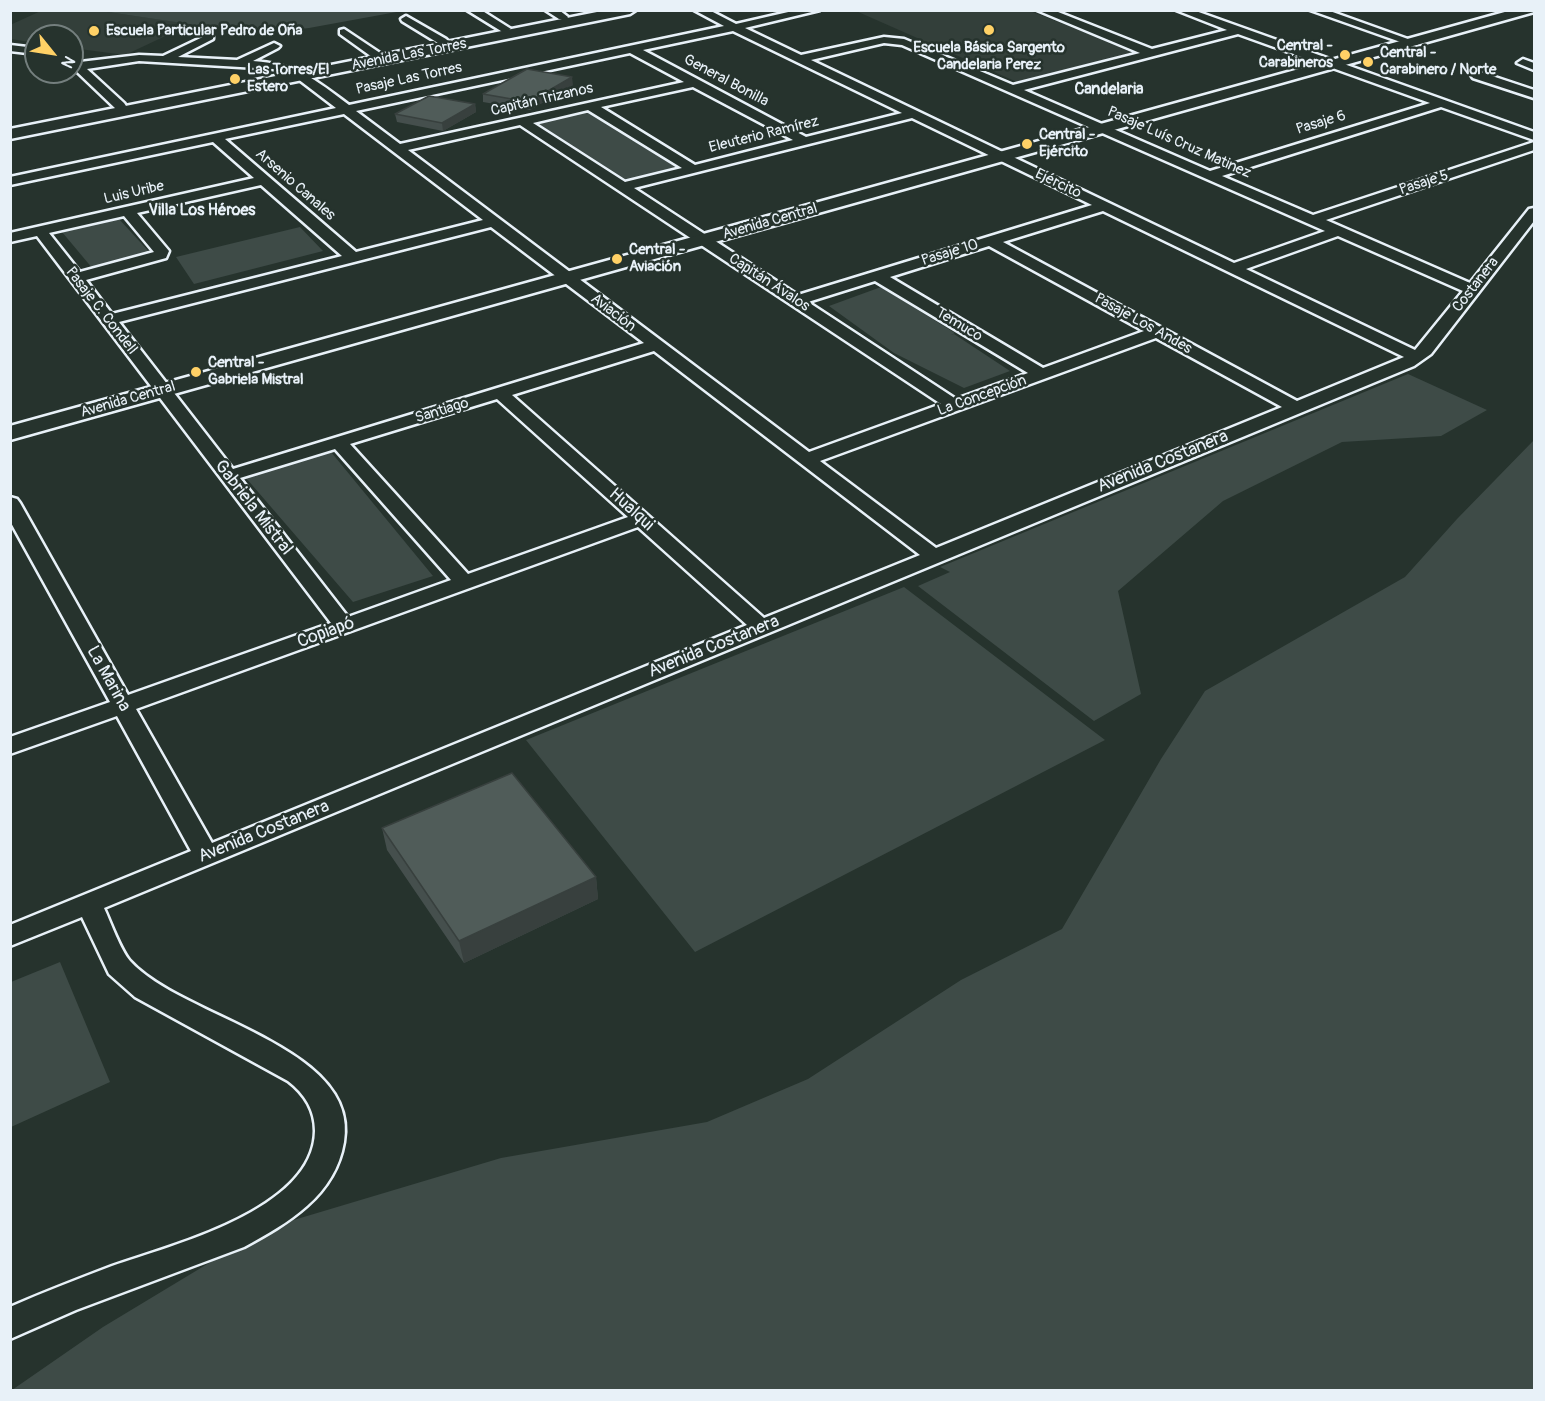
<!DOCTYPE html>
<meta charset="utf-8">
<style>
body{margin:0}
#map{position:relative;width:1545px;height:1401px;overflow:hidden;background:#26332d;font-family:Pangolin,sans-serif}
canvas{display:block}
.frame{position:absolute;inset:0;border:12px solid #e8f1f8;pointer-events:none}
.north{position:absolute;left:24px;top:24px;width:60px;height:60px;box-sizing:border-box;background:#26332d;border:2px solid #747f7e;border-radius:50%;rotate:120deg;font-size:16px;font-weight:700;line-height:24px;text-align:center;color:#e8f1f8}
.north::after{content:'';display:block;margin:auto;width:21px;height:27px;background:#ffd166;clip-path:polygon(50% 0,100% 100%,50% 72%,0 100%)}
</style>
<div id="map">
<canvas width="1545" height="1401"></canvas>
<div class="frame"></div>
<div class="north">N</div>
</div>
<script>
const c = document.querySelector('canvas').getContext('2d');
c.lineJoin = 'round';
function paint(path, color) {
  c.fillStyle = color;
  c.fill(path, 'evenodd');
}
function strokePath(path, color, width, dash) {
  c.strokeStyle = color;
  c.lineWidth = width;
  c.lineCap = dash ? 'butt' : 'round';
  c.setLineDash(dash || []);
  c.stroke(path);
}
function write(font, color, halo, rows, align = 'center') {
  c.font = font + ' Pangolin,sans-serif';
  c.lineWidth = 5;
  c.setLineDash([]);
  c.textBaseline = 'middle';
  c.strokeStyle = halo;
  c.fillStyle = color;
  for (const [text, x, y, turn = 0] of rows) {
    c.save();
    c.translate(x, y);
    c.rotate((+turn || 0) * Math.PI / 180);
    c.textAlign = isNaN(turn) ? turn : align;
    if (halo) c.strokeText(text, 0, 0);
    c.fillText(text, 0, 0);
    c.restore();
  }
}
const built = new Path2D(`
 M 43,10 L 101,11 L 191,24 L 125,55 L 72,48 L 72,36 L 36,36 L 36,43 L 11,39 L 10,25 Z
 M 856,11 L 1030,11 L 1136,52 L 1017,82 Z`);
const green = new Path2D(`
 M 101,11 L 402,11 L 309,28 L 256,34 Z
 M 587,111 L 680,169 L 626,182 L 535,123 Z
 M 119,219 L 152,255 L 93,269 L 62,232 Z
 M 300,227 L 323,251 L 194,284 L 176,257 Z
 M 881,287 L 955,333 L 951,335 L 954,334 L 1010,371 L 964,388 L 894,353 L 829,306 Z
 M 1408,374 L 1487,410 L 1441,436 L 1342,442 L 1223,501 L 1118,591 L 1141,694 L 1094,721 L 918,586 L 950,572 L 940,567 Z
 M 1534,440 L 1534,1390 L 12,1390 L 103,1327 L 267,1228 L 501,1158 L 707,1122 L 808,1079 L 961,980 L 1062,929 L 1161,759 L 1205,691 L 1405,577 L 1457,519 Z
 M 331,452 L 433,576 L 353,602 L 246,478 Z
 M 904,587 L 1105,740 L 695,952 L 526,740 Z
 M 60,962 L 110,1082 L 11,1127 L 11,982 Z`);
const minor = new Path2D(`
 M 467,10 L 481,10 L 511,29 L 505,32 L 501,31 Z
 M 545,10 L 559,10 L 568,17 L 567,19 L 559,19 Z
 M 694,10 L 709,10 L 736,24 L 797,10 L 820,10 L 745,28 L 801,55 L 884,37 L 904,39 L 1013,85 L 1140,53 L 1037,10 L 1053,10 L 1152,49 L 1227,30 L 1176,10 L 1193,10 L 1534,132 L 1534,140 L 1441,107 L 1222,176 L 1313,215 L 1534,142 L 1534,150 L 1326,220 L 1470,283 L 1529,209 L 1534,208 L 1534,221 L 1431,354 L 1414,366 L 104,908 C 111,923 120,949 130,961 C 181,1018 361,1046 344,1142 C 335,1196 288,1223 244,1247 L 76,1310 L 10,1339 L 10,1307 C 44,1292 78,1279 112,1266 C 172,1245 314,1210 315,1131 C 315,1110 305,1094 288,1081 L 135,997 L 109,974 L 82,917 L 10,946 L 10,925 L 191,851 L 117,716 L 10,754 L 10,737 L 110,702 L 10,521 L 10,497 L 17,499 L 20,503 L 128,695 L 331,623 L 37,236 L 10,242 L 10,233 L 254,178 L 213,142 L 10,185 L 10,177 L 336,108 L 298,79 L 274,69 L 139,61 L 87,69 L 124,103 L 126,106 L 120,110 L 116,109 L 72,67 L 72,58 L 80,62 L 139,55 L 163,56 L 209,34 L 213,35 L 213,39 L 178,57 L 237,60 L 274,43 L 280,46 L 278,48 L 253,61 C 298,64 314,79 349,105 L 724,26 ZM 733,31 L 902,113 L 806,137 L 643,50 ZM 1238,34 L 1430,103 L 1210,171 L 1024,90 ZM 884,43 L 902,45 L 1325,231 L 1234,263 L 811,60 ZM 630,53 L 684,82 L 400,144 L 356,111 ZM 693,87 L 793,140 L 695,165 L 601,107 ZM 588,110 L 682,168 L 625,182 L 533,123 ZM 344,114 L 483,220 L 356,252 L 225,139 ZM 912,118 L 1092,205 L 798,295 L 634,188 ZM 520,125 L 941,404 L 809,452 L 408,150 ZM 261,185 L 342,256 L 112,314 L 86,280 L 166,258 L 169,251 L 137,213 ZM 1103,211 L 1404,357 L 1297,401 L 1003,242 ZM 124,216 L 154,252 L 80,272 L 49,233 ZM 491,227 L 644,343 L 233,469 L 119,322 ZM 1338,236 L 1463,291 L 1415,350 L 1246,269 ZM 989,246 L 1144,331 L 1043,368 L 890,277 ZM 875,281 L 1028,373 L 956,399 L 808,302 ZM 1156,338 L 1282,407 L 936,548 L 820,461 ZM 654,351 L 920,555 L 764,618 L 512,395 ZM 497,399 L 628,517 L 468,574 L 350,444 ZM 335,449 L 451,580 L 348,617 L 240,478 ZM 638,527 L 747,625 L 212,843 L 136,709 Z
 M 1310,10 L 1327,10 L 1419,43 L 1417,45 L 1409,45 Z
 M 406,16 L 446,39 L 448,41 L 442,44 L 438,43 L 402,21 L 401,19 Z
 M 344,29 L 380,53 L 380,57 L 372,57 L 340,34 L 340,30 Z
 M 10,45 L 36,48 L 36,54 L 10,51 Z
 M 1523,59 L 1534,63 L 1534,70 L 1517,63 Z
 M 1477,71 L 1534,90 L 1534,98 L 1473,78 L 1471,75 Z`);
const tertiary = new Path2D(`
 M 607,10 L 636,10 L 630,14 L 10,139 L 10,129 Z
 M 1512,10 L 1534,12 L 10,440 L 10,426 Z`);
const wall = new Path2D(`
 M 573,85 L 530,110 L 483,102 L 483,94 Z
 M 475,104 L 476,112 L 443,131 L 397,122 L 395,114 Z
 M 382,828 L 596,877 L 598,899 L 464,963 L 387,850 Z`);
const shadedWall = new Path2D(`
 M 572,77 L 573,85 L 530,110 L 529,102 Z
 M 475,104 L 476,112 L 443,131 L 442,123 Z
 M 596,877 L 598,899 L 464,963 L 459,941 Z`);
const building = new Path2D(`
 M 527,69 L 572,77 L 529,102 L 483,94 Z
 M 429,96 L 475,104 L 442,123 L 395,114 Z
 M 512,773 L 596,877 L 459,941 L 382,828 Z`);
const markers = [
 [989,30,6,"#ffd166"],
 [94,31,6,"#ffd166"],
 [1345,55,6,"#ffd166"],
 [1368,62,6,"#ffd166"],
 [235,79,6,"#ffd166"],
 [1027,144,6,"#ffd166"],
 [617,259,6,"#ffd166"],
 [196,372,6,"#ffd166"]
];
const farPoinames = [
 ["Escuela Particular Pedro de Oña",106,31],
 ["Central -",1333,46,"right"],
 ["Carabineros",1333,63,"right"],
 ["Escuela Básica Sargento",989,48,"center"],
 ["Candelaria Perez",989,65,"center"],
 ["Central -",1380,53],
 ["Carabinero / Norte",1380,70],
 ["Las Torres/El",247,70],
 ["Estero",247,87],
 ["Central -",1039,135],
 ["Ejército",1039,152],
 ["Central -",629,250],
 ["Aviación",629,267],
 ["Central -",208,363],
 ["Gabriela Mistral",208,380]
];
const farStreetnames = [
 ["Avenida Las Torres",409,55,-11],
 ["Pasaje Las Torres",409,79,-12],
 ["General Bonilla",726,81,28],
 ["Capitán Trizanos",542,100,-13],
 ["Pasaje 6",1321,123,-17],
 ["Eleuterio Ramírez",764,135,-14],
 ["Pasaje Luís Cruz Matinez",1179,143,24],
 ["Pasaje 5",1424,183,-18],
 ["Ejército",1058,184,26],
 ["Arsenio Canales",295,185,41],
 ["Luis Uribe",134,193,-13],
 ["Avenida Central",770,222,-16],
 ["Pasaje 10",950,253,-17],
 ["Capitán Ávalos",769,283,33],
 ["Costanera",1476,285,-52],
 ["Pasaje C. Condell",101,311,52],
 ["Aviación",613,313,37],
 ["Pasaje Los Andes",1143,324,29],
 ["Temuco",959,325,31],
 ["La Concepción",982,396,-20],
 ["Avenida Central",128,400,-16],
 ["Santiago",442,411,-17]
];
const farNeighbourhoodnames = [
 ["Candelaria",1109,90],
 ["Villa Los Héroes",202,211]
];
const streetNames = [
 ["Avenida Costanera",1163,462,-22],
 ["Gabriela Mistral",253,508,52],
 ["Hualqui",631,510,42],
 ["Copiapó",326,633,-20],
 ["Avenida Costanera",714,647,-22],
 ["La Marina",108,679,61],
 ["Avenida Costanera",264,832,-22]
];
paint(built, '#333f3a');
paint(green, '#3e4b47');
strokePath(minor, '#e8f1f8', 5);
strokePath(tertiary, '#e8f1f8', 5);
paint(minor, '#26332d');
paint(tertiary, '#26332d');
paint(wall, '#454f4d');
paint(shadedWall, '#38403e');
paint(building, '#505c59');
strokePath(building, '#38403e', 1.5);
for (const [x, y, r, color] of markers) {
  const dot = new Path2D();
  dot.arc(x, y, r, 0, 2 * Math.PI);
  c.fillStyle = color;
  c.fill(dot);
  strokePath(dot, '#26332d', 2);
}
write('bold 15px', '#e8f1f8', '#26332d', farPoinames, 'left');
write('15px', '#e8f1f8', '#26332d', farStreetnames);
write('bold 16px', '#e8f1f8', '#26332d', farNeighbourhoodnames);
write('18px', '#e8f1f8', '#26332d', streetNames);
</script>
